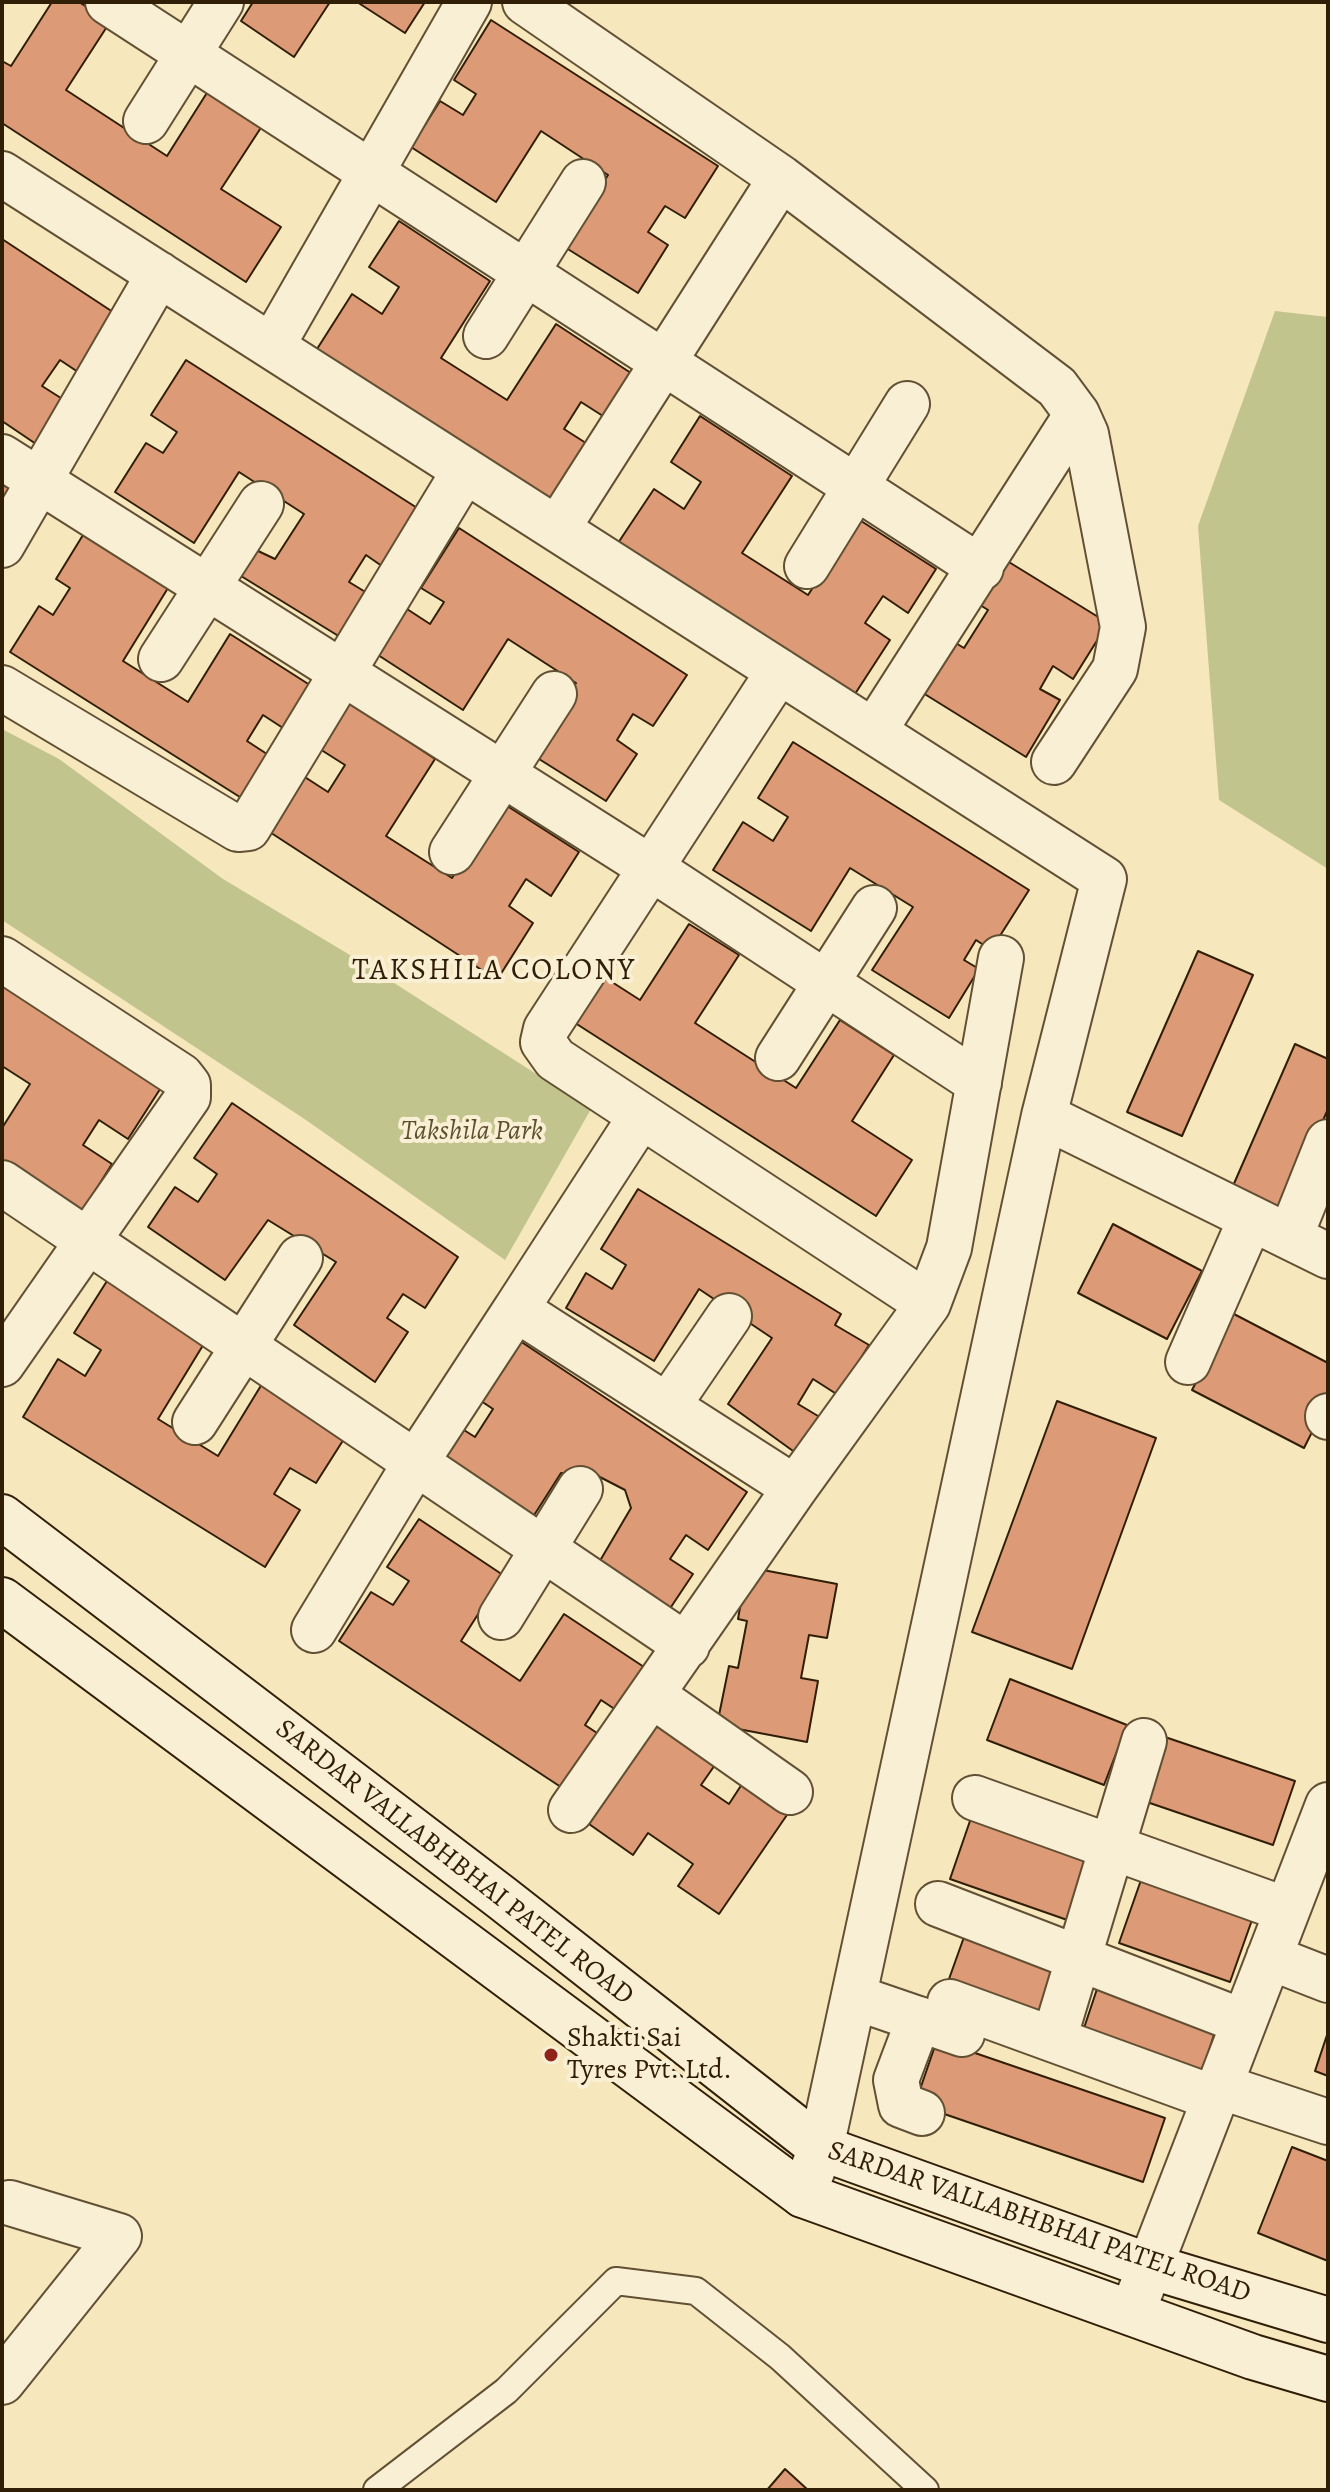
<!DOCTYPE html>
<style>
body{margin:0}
#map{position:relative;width:1330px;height:2492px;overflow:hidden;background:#f6e7bd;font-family:Alegreya,serif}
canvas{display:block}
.frame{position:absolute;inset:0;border:4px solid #301e07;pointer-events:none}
</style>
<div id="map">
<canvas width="1330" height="2492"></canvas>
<div class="frame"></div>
</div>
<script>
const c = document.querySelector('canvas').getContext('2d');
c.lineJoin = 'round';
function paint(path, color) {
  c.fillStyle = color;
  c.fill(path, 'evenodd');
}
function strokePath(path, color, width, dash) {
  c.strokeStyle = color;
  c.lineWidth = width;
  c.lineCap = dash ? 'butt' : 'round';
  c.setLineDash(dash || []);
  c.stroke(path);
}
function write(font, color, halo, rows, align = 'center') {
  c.font = font + ' Alegreya,serif';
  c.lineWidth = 8;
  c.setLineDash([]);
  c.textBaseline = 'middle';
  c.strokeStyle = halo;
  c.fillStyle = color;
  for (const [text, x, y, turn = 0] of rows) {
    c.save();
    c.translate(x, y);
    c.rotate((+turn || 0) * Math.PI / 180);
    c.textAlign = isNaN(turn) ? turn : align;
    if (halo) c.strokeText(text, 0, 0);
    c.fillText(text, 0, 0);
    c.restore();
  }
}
const green = new Path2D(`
 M 1275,311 L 1328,317 L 1328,869 L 1219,800 L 1198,526 Z
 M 2,729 L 59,759 L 223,879 L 355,958 L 591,1109 L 505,1260 L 306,1120 L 2,920 Z`);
const building = new Path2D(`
 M 52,2 L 79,2 L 110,22 L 66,90 L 167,156 L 210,88 L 264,123 L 221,189 L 281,227 L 246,282 L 2,123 L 2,61 L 11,66 Z
 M 253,2 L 330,2 L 294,57 L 241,21 Z
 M 357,2 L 425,2 L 405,33 Z
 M 491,20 L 718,166 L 685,218 L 665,206 L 648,232 L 668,245 L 638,293 L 563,246 L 608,175 L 541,131 L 496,202 L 411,147 L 440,101 L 463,115 L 476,94 L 454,80 Z
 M 399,221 L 490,281 L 441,358 L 507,400 L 556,324 L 634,375 L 606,418 L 581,402 L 564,429 L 589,445 L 552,502 L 317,349 L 352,294 L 382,314 L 399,287 L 369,267 Z
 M 2,239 L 119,316 L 81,374 L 60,360 L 42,386 L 64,400 L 36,444 L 2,421 Z
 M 186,360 L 425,513 L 389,571 L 366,555 L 349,582 L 372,596 L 345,640 L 241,576 L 256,550 L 275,559 L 304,514 L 239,472 L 194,543 L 115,492 L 146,443 L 163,453 L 177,432 L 151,415 Z
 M 700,416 L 792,476 L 742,553 L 808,595 L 858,519 L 936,569 L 908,613 L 883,596 L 865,623 L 890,640 L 853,697 L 618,543 L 654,489 L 684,509 L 701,482 L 671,462 Z
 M 2,481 L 17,490 L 2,513 Z
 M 459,528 L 687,675 L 653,726 L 633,714 L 617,740 L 637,754 L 606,801 L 531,754 L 576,683 L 508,639 L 463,710 L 378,655 L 407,609 L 430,624 L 444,602 L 421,588 Z
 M 83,535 L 168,588 L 123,661 L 188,702 L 230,634 L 313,687 L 286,730 L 263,715 L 247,741 L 270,756 L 243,799 L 10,652 L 39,606 L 53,615 L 70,588 L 56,579 Z
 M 1004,559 L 1108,623 L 1073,679 L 1053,666 L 1040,689 L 1060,700 L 1026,757 L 923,693 L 954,642 L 964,648 L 988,610 L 977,603 Z
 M 345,699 L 435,759 L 386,836 L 452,878 L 501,802 L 579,852 L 551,896 L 526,879 L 509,906 L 533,923 L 497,980 L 262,827 L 297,772 L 328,792 L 345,765 L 315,746 Z
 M 793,742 L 1029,890 L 991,950 L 976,940 L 964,960 L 979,969 L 949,1018 L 872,970 L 913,907 L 850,868 L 811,931 L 713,870 L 743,822 L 773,841 L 788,817 L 758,798 Z
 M 689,924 L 739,955 L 695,1023 L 796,1088 L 840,1020 L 894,1055 L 852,1121 L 912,1160 L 876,1216 L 572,1021 L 601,975 L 640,1000 Z
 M 1198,951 L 1253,975 L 1182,1136 L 1127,1112 Z
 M 2,978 L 164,1083 L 128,1139 L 99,1120 L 83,1145 L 112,1164 L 80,1215 L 2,1164 L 2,1128 L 30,1084 L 2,1066 Z
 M 1295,1044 L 1328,1059 L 1328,1109 L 1280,1218 L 1229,1195 Z
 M 232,1103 L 458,1257 L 425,1308 L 403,1294 L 387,1318 L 408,1332 L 375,1382 L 294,1325 L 336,1262 L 268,1220 L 225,1280 L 148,1227 L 175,1187 L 198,1202 L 217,1174 L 194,1158 Z
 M 638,1189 L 841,1314 L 835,1325 L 869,1345 L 838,1395 L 813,1379 L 798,1404 L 823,1419 L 800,1456 L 728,1404 L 772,1338 L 699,1289 L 654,1361 L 566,1308 L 586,1273 L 612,1289 L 626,1265 L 601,1249 Z
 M 1113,1224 L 1202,1271 L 1167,1339 L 1078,1293 Z
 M 107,1281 L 205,1342 L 158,1419 L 218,1456 L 265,1379 L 349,1431 L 316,1483 L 290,1468 L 274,1494 L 300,1510 L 265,1567 L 23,1417 L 58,1359 L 85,1376 L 101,1350 L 74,1333 Z
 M 1232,1313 L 1328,1363 L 1328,1400 L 1304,1448 L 1192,1390 Z
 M 514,1337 L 747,1492 L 708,1550 L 686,1535 L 670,1559 L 693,1574 L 661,1622 L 591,1576 L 631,1508 L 625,1490 L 596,1475 L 561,1473 L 524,1531 L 429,1468 L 456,1425 L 475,1437 L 493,1409 L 475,1397 Z
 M 1057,1401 L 1156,1438 L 1072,1669 L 972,1632 Z
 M 419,1519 L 503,1575 L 461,1641 L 520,1681 L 564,1614 L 647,1669 L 619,1712 L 601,1700 L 585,1725 L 609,1741 L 573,1795 L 339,1641 L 371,1592 L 393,1605 L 409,1581 L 387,1567 Z
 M 747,1567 L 837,1584 L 827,1638 L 809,1635 L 801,1678 L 818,1681 L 807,1742 L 717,1725 L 729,1666 L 738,1668 L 747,1621 L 738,1619 Z
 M 1010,1679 L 1127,1725 L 1104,1785 L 987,1740 Z
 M 659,1722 L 717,1762 L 701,1785 L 729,1804 L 744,1781 L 789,1812 L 719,1914 L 678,1886 L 693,1864 L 648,1833 L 633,1855 L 589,1824 Z
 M 1162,1736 L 1295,1781 L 1273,1845 L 1141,1800 Z
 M 971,1818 L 1094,1860 L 1073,1922 L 950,1879 Z
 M 1141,1880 L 1252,1920 L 1230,1982 L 1119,1943 Z
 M 969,1923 L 1066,1956 L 1042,2028 L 944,1993 Z
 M 1101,1977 L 1220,2016 L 1198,2085 L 1078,2046 Z
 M 1328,2032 L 1328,2076 L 1315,2071 Z
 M 937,2040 L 1165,2118 L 1143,2182 L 915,2104 Z
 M 1292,2147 L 1328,2161 L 1328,2261 L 1258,2233 Z
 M 785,2469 L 808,2490 L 767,2490 Z`);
const lane = new Path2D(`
 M 377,2490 L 506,2391 L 616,2281 L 696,2291 L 780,2357 L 925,2490`);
const street = new Path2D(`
 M 108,2 L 981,568
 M 525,2 L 781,178 L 1057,387 L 1077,414 L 1086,434 L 1123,627 L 1115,669 L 1054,762
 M 146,121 L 221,2
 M 2,174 L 1104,879 L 1044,1116 L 821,2148 L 803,2195
 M 486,336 L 583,182
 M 272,346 L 469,2
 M 2,457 L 651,868 L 979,1083
 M 557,529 L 781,178
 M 2,545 L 159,274
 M 807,566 L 907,404
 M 161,659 L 261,504
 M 779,671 L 546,1029 L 543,1042 L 555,1059 L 928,1304
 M 2,688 L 238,829 L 248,828 L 465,470
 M 874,731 L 1077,414
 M 452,852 L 554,694
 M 2,959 L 181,1076 L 188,1085 L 188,1097 L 2,1364
 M 778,1058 L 874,908
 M 1044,1116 L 1328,1256
 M 2,1183 L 687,1646
 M 1290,1237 L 1328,1142
 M 516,1309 L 641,1116
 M 1188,1362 L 1251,1218
 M 669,1404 L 729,1316
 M 1328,1417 L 1328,1416
 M 195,1422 L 300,1258
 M 501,1617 L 580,1489
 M 314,1630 L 416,1462 L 516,1309 L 795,1488
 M 652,1695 L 790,1792
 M 975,1798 L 1287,1910
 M 571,1810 L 795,1488 L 928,1304 L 949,1248 L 1001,958
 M 938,1904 L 1244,2022
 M 1269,1957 L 1328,1980
 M 854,1997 L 962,2034
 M 950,2002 L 1214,2098
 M 919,2019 L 896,2080 L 901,2105 L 922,2113
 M 1054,2039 L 1144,1741
 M 1219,2086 L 1328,2122
 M 1132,2313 L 1328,1805
 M 2,2382 L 119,2236 L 10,2203`);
const secondary = new Path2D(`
 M 2,1517 L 502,1898 L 821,2148 L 1149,2266 L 1328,2320
 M 2,1600 L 803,2195 L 1253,2357 L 1328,2379`);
const markers = [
 [551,2055,8,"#8f2418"]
];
const parkNames = [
 ["Takshila Park",472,1132]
];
const streetNames = [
 ["SARDAR VALLABHBHAI PATEL ROAD",454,1863,38],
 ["SARDAR VALLABHBHAI PATEL ROAD",1039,2223,19]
];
const poiNames = [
 ["Shakti Sai",567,2039],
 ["Tyres Pvt. Ltd.",567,2071]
];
const neighbourhoodNames = [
 ["TAKSHILA COLONY",494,972]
];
paint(green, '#c2c48d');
paint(building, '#dd9a77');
strokePath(building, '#301e07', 2);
strokePath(lane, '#625034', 30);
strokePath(street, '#625034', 48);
strokePath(secondary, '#301e07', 48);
strokePath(lane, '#f9efd4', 26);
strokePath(street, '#f9efd4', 44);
strokePath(secondary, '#f9efd4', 44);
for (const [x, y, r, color] of markers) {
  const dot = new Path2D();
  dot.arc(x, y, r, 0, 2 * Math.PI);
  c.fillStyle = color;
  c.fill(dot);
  strokePath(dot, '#f9efd4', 3);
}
write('italic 28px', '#5c502f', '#f9efd4', parkNames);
write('28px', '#301e07', '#f9efd4', streetNames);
write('28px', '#301e07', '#f9efd4', poiNames, 'left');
c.letterSpacing = '2px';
write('30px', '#301e07', '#f9efd4', neighbourhoodNames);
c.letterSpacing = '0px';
</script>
